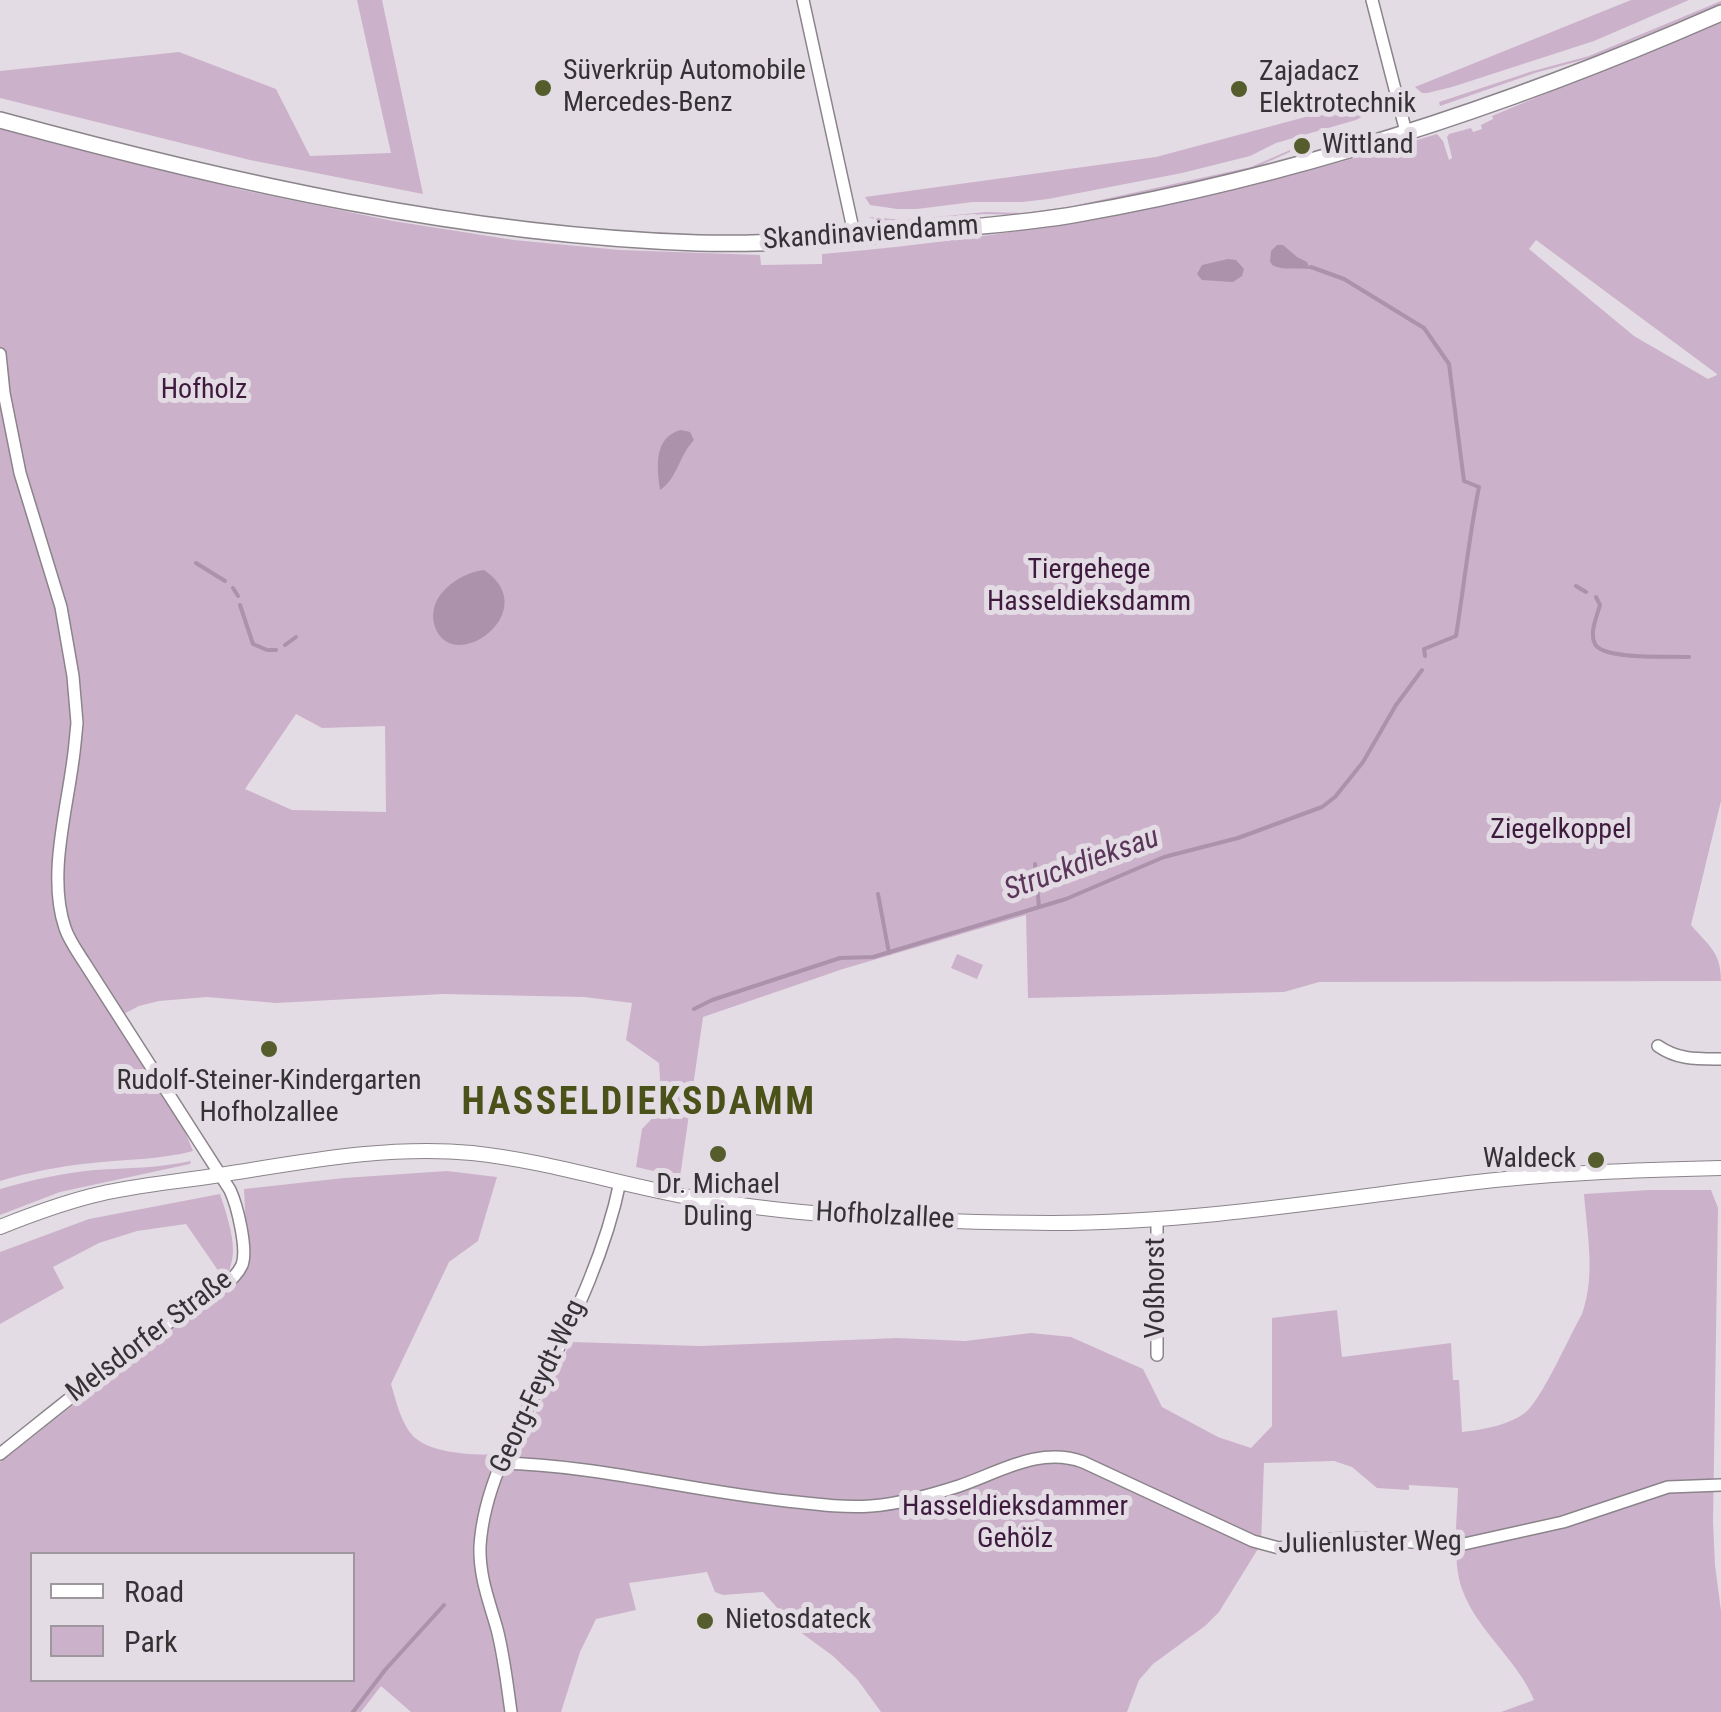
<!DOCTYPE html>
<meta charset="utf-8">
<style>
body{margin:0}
#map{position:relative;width:1721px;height:1712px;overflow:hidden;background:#e4dce4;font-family:"Roboto Condensed",sans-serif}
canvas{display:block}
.legend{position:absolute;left:30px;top:1552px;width:325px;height:130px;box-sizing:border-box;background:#e4dce4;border:2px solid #9e989e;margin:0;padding:12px 18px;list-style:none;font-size:30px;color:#353235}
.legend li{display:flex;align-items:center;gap:20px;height:50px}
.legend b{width:50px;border:2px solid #9e989e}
</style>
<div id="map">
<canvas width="1721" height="1712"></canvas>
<ul class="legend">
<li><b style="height:12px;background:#fff"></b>Road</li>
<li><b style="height:28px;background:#ccb1cb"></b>Park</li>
</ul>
</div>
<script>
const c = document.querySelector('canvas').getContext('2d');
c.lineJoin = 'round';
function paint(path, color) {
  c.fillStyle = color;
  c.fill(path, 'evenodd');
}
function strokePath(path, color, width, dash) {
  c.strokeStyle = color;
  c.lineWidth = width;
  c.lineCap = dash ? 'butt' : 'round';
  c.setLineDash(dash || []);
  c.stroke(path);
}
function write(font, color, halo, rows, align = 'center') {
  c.font = font + ' "Roboto Condensed",sans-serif';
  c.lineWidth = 10;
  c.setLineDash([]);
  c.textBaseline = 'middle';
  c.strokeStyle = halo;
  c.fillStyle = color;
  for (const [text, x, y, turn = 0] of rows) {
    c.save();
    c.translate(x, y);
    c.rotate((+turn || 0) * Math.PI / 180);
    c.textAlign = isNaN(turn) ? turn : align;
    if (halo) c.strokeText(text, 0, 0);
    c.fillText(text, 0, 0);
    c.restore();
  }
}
const green = new Path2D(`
 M 357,0 L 382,0 L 423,194 L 250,160 L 0,98 L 0,71 L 179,52 L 276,89 L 310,156 L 391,153 Z
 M 1631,0 L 1689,0 L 1594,41 L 1452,87 L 1427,93 L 1422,93 L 1415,87 Z
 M 1721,1 L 1721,4 L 1590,58 L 1535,73 L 1440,106 L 1439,102 L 1533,71 L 1589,56 Z
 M 1721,20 L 1721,801 L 1691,925 C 1709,946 1721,952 1721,981 L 1319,982 L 1284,992 L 1028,998 L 1026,915 L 843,969 L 703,1017 L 680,1177 L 636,1167 L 642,1129 L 658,1112 L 661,1095 L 659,1063 L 626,1040 L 632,1003 L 584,997 L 443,994 L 276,1003 L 207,997 L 159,1001 L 139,1006 L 116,1018 L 183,1127 L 193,1151 C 160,1160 126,1159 92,1163 C 61,1166 30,1172 0,1181 L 0,127 L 242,190 L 393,221 L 514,240 L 620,250 L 760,255 L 761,265 L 822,264 L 822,254 C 1031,237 1238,195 1437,134 L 1443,141 L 1449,160 L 1452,158 L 1447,137 L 1449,134 L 1471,128 L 1473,132 L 1482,129 L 1481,125 L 1493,119 L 1492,116 ZM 1536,240 L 1717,374 L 1717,375 L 1708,379 L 1634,336 L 1529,249 ZM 296,714 L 322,728 L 385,726 L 386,812 L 292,810 L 245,789 Z
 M 1380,97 L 1378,108 L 1356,120 L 1276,143 L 1250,156 L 1182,173 L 1048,199 L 1022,202 L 973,202 L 917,209 L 897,209 L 870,205 L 865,197 L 1156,157 Z
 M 1290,150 L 1290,152 L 1252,169 L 1156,192 L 1073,208 L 1023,215 L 984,214 L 892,223 L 882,223 L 869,217 L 904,220 L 986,212 L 1023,213 L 1073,206 L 1251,167 Z
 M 957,954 L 983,965 L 977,979 L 951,968 Z
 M 191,1161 L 190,1164 L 60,1192 L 0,1215 L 0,1189 C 31,1180 63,1173 95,1170 C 127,1168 159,1168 191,1161 Z
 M 447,1171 L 497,1177 L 478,1241 L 449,1262 L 391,1384 C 396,1401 401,1423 413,1436 C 434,1457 487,1455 515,1454 L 571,1342 L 700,1346 L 898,1338 L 965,1341 L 1031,1333 L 1071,1337 L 1143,1369 L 1162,1407 L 1218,1437 L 1251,1448 L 1272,1426 L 1272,1318 L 1337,1310 L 1342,1357 L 1451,1343 L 1453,1380 L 1459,1380 L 1462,1432 C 1482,1430 1512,1425 1528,1410 C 1545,1392 1568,1339 1582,1314 C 1596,1275 1587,1234 1584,1194 L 1649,1190 L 1711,1190 L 1718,1208 L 1713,1522 L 1715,1565 L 1721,1611 L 1721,1712 L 1501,1712 L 1534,1700 C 1518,1660 1477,1631 1462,1589 C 1452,1561 1457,1517 1458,1488 L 1409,1485 L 1409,1490 L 1377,1488 L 1352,1467 L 1334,1461 L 1264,1463 L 1261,1544 L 1219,1612 L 1205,1626 L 1153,1664 L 1139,1680 L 1127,1712 L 881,1712 L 857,1679 L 833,1656 L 796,1629 L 763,1592 L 723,1595 L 715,1592 L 707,1572 L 629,1583 L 636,1610 L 596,1619 L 580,1652 L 561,1712 L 411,1712 L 381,1686 L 361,1712 L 0,1712 L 0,1462 L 228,1285 L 186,1224 L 137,1231 L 99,1243 L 53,1267 L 64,1288 L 0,1324 L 0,1252 L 89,1219 L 220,1194 C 226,1212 233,1233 233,1251 C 233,1264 227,1271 228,1284 L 247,1252 L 244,1189 L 344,1178 ZM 32,1554 L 352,1554 L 352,1680 L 32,1680 Z`);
const water = new Path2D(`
 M 1277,245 L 1283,245 L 1297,257 L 1307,262 L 1310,269 C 1297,267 1283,271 1272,265 L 1270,261 L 1271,251 Z
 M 1228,259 L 1236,260 L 1244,269 L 1242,276 L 1233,282 L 1202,280 L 1197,274 L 1202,265 Z
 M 681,430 L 690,432 L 694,440 C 679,455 678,478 660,490 C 657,468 653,437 681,430 Z
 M 484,570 C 545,611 453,677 435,627 C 425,597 458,573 484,570 Z`);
const stream = new Path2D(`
 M 1311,267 L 1344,279 L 1424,328 L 1449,364 L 1464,481 L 1479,487 C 1469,536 1464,586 1456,636 L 1424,649 L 1425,656
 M 196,563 L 225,581
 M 1576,586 L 1586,592
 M 233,588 L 238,596
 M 1596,597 L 1600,605 C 1597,616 1589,633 1595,644 C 1603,660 1671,656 1689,657
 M 240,605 L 253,644 L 267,650 L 276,650
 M 285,645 L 296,637
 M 1035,864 L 1039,907
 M 878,894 L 889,953
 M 694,1009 L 712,1000 L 840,958 L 873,957 L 1066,899 L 1164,857 L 1238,838 L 1322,807 L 1335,797 L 1363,762 L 1396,705 L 1422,670
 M 353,1712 L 385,1670 L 444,1605`);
const minor = new Path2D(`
 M 803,0 L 855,238
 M 1372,0 L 1406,132
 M 0,354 L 4,393 L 20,473 L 61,607 L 73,676 L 77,723 L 75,743 C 70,801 46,872 65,928 C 69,940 77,951 84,962 L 230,1190 C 237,1205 248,1249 242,1265 C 231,1289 186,1310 164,1326 C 108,1367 54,1411 0,1454
 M 1658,1046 C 1678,1060 1697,1059 1721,1059
 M 1157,1220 L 1157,1355
 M 500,1463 C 597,1465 691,1491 787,1501 C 814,1504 843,1508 871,1506 C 900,1504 931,1495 959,1486 C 1000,1472 1040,1446 1083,1462 L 1253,1541 L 1279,1548 L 1314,1541 L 1346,1538 L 1380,1539 L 1455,1546 L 1563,1522 L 1668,1487 L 1721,1485
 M 511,1712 C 507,1684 504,1656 497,1629 C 489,1601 479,1576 480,1546 C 484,1484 517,1429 545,1375 C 576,1314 606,1250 620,1182`);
const tertiary = new Path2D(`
 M 0,1227 C 30,1215 60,1204 91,1196 C 133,1185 177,1182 220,1175 C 303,1162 387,1145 472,1153 C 548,1161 620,1185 694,1198 C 812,1218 932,1222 1051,1223 C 1191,1223 1329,1200 1468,1183 C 1552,1173 1636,1170 1721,1168`);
const secondary = new Path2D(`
 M 0,120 C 228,182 461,235 698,243 C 776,245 851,238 928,231 C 978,226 1029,223 1078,214 C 1300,175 1516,103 1721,13`);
const markers = [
 [543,88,10,"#555d2c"],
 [1239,89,10,"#555d2c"],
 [1302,146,10,"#555d2c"],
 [269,1049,10,"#555d2c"],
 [718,1154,10,"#555d2c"],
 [1596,1160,10,"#555d2c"],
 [705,1621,10,"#555d2c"]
];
const poiNames = [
 ["Süverkrüp Automobile",563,72],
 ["Mercedes-Benz",563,104],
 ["Zajadacz",1259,73],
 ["Elektrotechnik",1259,105],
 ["Wittland",1322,146],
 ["Rudolf-Steiner-Kindergarten",269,1082,"center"],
 ["Hofholzallee",269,1114,"center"],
 ["Waldeck",1576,1160,"right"],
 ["Dr. Michael",718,1186,"center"],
 ["Duling",718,1218,"center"],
 ["Nietosdateck",725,1621]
];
const streetNames = [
 ["Skandinaviendamm",871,234,-4],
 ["Hofholzallee",885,1217,3],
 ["Voßhorst",1157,1288,-90],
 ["Melsdorfer Straße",150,1337,-37],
 ["Georg-Feydt-Weg",539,1387,-65],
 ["Julienluster Weg",1370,1544,-1]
];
const parkNames = [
 ["Hofholz",204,391],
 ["Tiergehege",1089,571],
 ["Hasseldieksdamm",1089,603],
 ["Ziegelkoppel",1561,831],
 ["Hasseldieksdammer",1015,1508],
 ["Gehölz",1015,1540]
];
const waterNames = [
 ["Struckdieksau",1082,865,-20]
];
const districtNames = [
 ["HASSELDIEKSDAMM",639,1104]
];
paint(green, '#ccb1cb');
paint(water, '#ad92ac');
strokePath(stream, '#ad92ac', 4);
strokePath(minor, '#8b848b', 14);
strokePath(tertiary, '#8b848b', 16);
strokePath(secondary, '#8b848b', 18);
strokePath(minor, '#fff', 11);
strokePath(tertiary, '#fff', 14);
strokePath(secondary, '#fff', 15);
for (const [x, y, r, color] of markers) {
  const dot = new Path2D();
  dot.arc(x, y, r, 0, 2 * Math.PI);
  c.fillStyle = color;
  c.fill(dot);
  strokePath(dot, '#e4dce4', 4);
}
write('28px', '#353235', '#e4dce4', poiNames, 'left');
write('28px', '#353235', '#e4dce4', streetNames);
write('28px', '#3e1a3e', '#e4dce4', parkNames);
write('italic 30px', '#5c355b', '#e4dce4', waterNames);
c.letterSpacing = '2.5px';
write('bold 38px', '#4a5219', '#e4dce4', districtNames);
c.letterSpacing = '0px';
</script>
